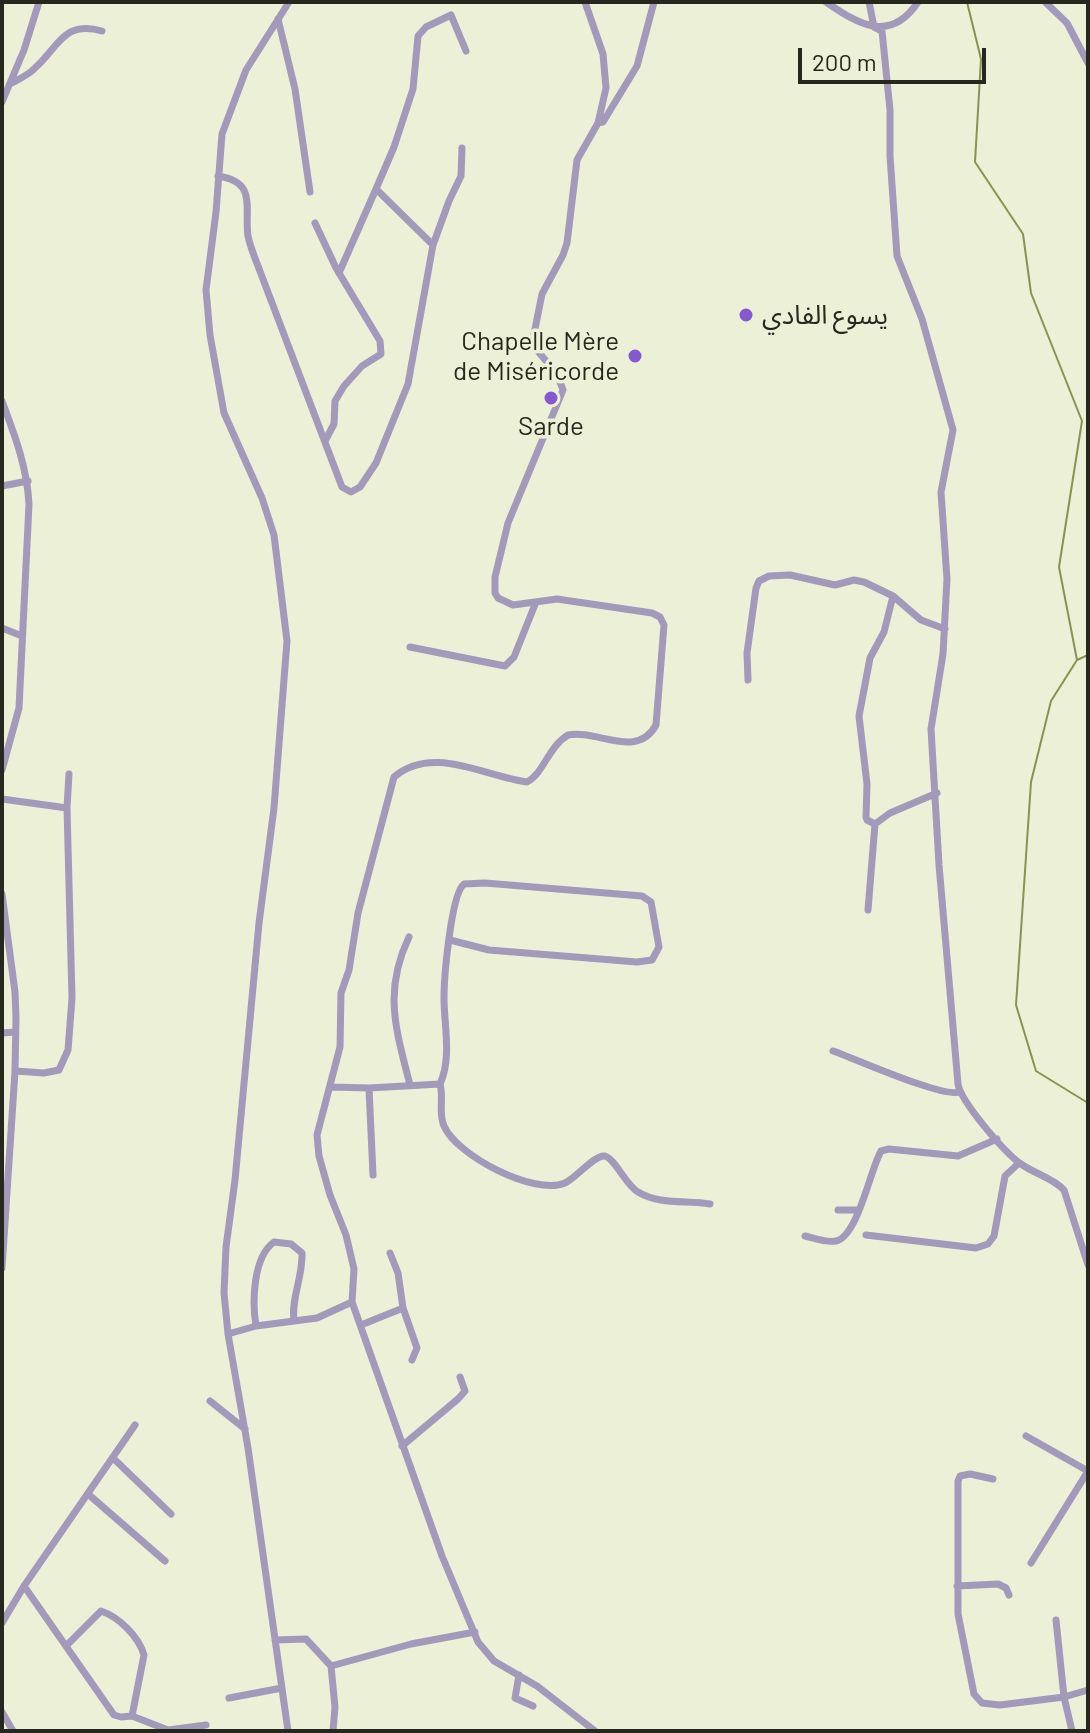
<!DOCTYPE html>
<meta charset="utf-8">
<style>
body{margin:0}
#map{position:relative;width:1090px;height:1733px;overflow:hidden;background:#ecf0d6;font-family:Barlow,sans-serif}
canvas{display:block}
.frame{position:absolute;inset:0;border:4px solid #26271d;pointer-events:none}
.scale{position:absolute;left:798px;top:48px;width:188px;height:36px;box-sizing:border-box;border:4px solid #26271d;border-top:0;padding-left:10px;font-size:24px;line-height:28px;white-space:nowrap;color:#26271d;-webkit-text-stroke:6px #ecf0d6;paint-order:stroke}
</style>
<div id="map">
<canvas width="1090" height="1733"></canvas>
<div class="frame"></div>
<div class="scale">200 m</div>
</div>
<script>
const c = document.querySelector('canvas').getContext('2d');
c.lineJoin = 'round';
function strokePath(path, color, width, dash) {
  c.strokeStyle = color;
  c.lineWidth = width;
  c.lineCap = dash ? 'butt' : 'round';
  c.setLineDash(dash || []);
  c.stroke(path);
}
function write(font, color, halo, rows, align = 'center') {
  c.font = font + ' Barlow,"Noto Sans Arabic",sans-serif';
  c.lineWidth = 7;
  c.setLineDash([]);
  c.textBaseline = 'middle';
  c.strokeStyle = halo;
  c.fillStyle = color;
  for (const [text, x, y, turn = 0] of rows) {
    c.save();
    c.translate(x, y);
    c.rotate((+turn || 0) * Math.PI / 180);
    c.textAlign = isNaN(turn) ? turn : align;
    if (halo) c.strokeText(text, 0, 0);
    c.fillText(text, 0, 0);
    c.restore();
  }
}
const stream = new Path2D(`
 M 967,2 L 981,59 L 975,162 L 1023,234 L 1031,293 L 1082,421 L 1059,567 L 1077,660
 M 1088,655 L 1077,660 L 1051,701 L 1031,782 L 1016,1005 L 1036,1071 L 1088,1103`);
const minor = new Path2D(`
 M 585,2 L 603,54 L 606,88 L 598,123 L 577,160 L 567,243 L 563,255 L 542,294 L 533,339 L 536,349 L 557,374 L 563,390 L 508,523 L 495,577 L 495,593 L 498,598 L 513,605 L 557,599 L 652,613 L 660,617 L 664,625 L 656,725 C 637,760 597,729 568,735 C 548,747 544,773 527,782 C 485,777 433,744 394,777 L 358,913 L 349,970 L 341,993 L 340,1047 L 317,1135 L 319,1156 L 330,1195 L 346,1235 L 354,1269 L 352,1302 L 442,1556 L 478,1642 L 494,1661 L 537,1686 L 595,1731
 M 826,2 C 858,24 890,44 918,2
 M 869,2 L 874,27 L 882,31 L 890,110 L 890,156 L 897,256 L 922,319 L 953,430 L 941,492 L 947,579 L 943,654 L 931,729 L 939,865 L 958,1084 C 961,1102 1005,1153 1021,1164 C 1035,1174 1053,1178 1064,1190 L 1088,1265
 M 1045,2 L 1067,23 L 1088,63
 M 278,19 L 295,89 L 310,192
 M 10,84 C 19,79 29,75 36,67 C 59,46 64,20 102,31
 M 2,102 L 24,50 L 39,2
 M 598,123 L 603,122 L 637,66 L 654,2
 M 218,176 C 258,182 244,208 248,236 C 250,246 254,256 258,266 L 342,487 L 351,492 L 360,487 L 376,463 L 408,384 L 433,245 L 449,201 L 461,176 L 462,148
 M 315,223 L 336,268 L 380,341 L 381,354 L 362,366 L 344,386 L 335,401 L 334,424 L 325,441
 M 433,245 L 376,189 L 394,147 L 413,89 L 418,36 L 426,27 L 451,15 L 466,51
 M 339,273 L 376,189
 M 2,401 C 15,436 27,467 29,504 L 19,708 L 2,770
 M 2,486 L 28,481
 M 2,628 L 22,636
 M 410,647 L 505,666 L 514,657 L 536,602
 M 748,680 L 747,653 L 756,588 L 759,581 L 769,576 L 790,575 L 835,585 L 854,580 L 864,582 L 893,596 L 921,620 L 945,629
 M 2,799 L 67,808 L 69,774
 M 875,824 L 867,820 L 866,817 L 867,784 L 859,716 L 870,658 L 884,632 L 893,596
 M 2,894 L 15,992 L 16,1018 L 15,1071 L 2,1268
 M 868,910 L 875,824 L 890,813 L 937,793
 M 409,937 C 383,991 396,1030 410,1085
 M 2,1033 L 15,1032
 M 833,1051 C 856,1059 943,1098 959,1092
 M 15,1071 L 44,1073 L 59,1070 L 68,1050 L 72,998 L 67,808
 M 440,1084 C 452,1058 444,1025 444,998 C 444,978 451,894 464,884 L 485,883 L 642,896 L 651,902 L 659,947 L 652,960 L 637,962 L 489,950 L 450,940
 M 331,1087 L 369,1088 L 440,1084 C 444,1098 438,1113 444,1126 C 457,1156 535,1196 565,1183 C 576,1178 595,1154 605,1156 C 615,1159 626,1185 638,1192 C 659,1205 687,1200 710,1204
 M 369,1088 L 373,1175
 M 838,1210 L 858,1210
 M 866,1235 L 976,1248 L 988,1244 L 994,1236 L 1005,1176 L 1019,1163
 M 805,1236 C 814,1238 826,1243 836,1241 C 858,1236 870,1170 881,1151 L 889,1149 L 958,1156 L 997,1139
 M 403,1308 L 417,1348 L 412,1360
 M 361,1325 L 403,1308 L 398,1273 L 390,1253
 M 256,1326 C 252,1302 253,1257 274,1242 L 291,1244 L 302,1253 C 303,1277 291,1298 294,1320
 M 228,1334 L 256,1326 L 317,1318 L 352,1302
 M 210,1401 L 245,1429
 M 1026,1436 L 1088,1471
 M 402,1446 L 458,1399 L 465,1391 L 460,1377
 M 113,1458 L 171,1514
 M 993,1479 L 970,1474 L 960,1476 L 958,1481 L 958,1614 L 974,1694 L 982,1703 L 1000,1705 L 1064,1697 L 1056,1620
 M 88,1494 L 165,1561
 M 1031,1563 L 1088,1471
 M 24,1586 L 114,1715 L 121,1717 L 132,1716 L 144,1655 C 139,1637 119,1617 101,1611 L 66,1646
 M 957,1586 L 998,1584 L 1006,1588 L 1009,1595
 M 2,1623 L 24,1586 L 135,1425
 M 275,1640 L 306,1639 L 331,1666 L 411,1644 L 475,1632
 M 331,1666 L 335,1707 L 333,1731
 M 519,1675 L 515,1698 L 533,1706
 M 229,1698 L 282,1688
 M 2,1712 L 13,1731
 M 132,1716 L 168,1730 L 206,1725
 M 288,1731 L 248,1448 L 228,1334 L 224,1293 L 226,1247 L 235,1180 L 259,923 L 274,808 L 287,641 L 274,535 L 262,498 L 224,413 L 210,335 L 206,290 L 216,212 L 222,134 L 246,70 L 289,2
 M 1072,1731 L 1064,1697 L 1088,1690`);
const markers = [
 [746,315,8,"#8558d1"],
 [635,356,8,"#8558d1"],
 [551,398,8,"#8558d1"]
];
const poiNames = [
 ["يسوع الفادي",762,315],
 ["Chapelle Mère",619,341,"right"],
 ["de Miséricorde",619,371,"right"],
 ["Sarde",551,426,"center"]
];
strokePath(stream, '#8a9152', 2);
strokePath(minor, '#a299bb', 7);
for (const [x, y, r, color] of markers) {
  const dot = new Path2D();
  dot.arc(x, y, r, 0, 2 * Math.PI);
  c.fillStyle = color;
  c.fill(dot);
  strokePath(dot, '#ecf0d6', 3);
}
write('26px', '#26271d', '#ecf0d6', poiNames, 'left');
</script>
